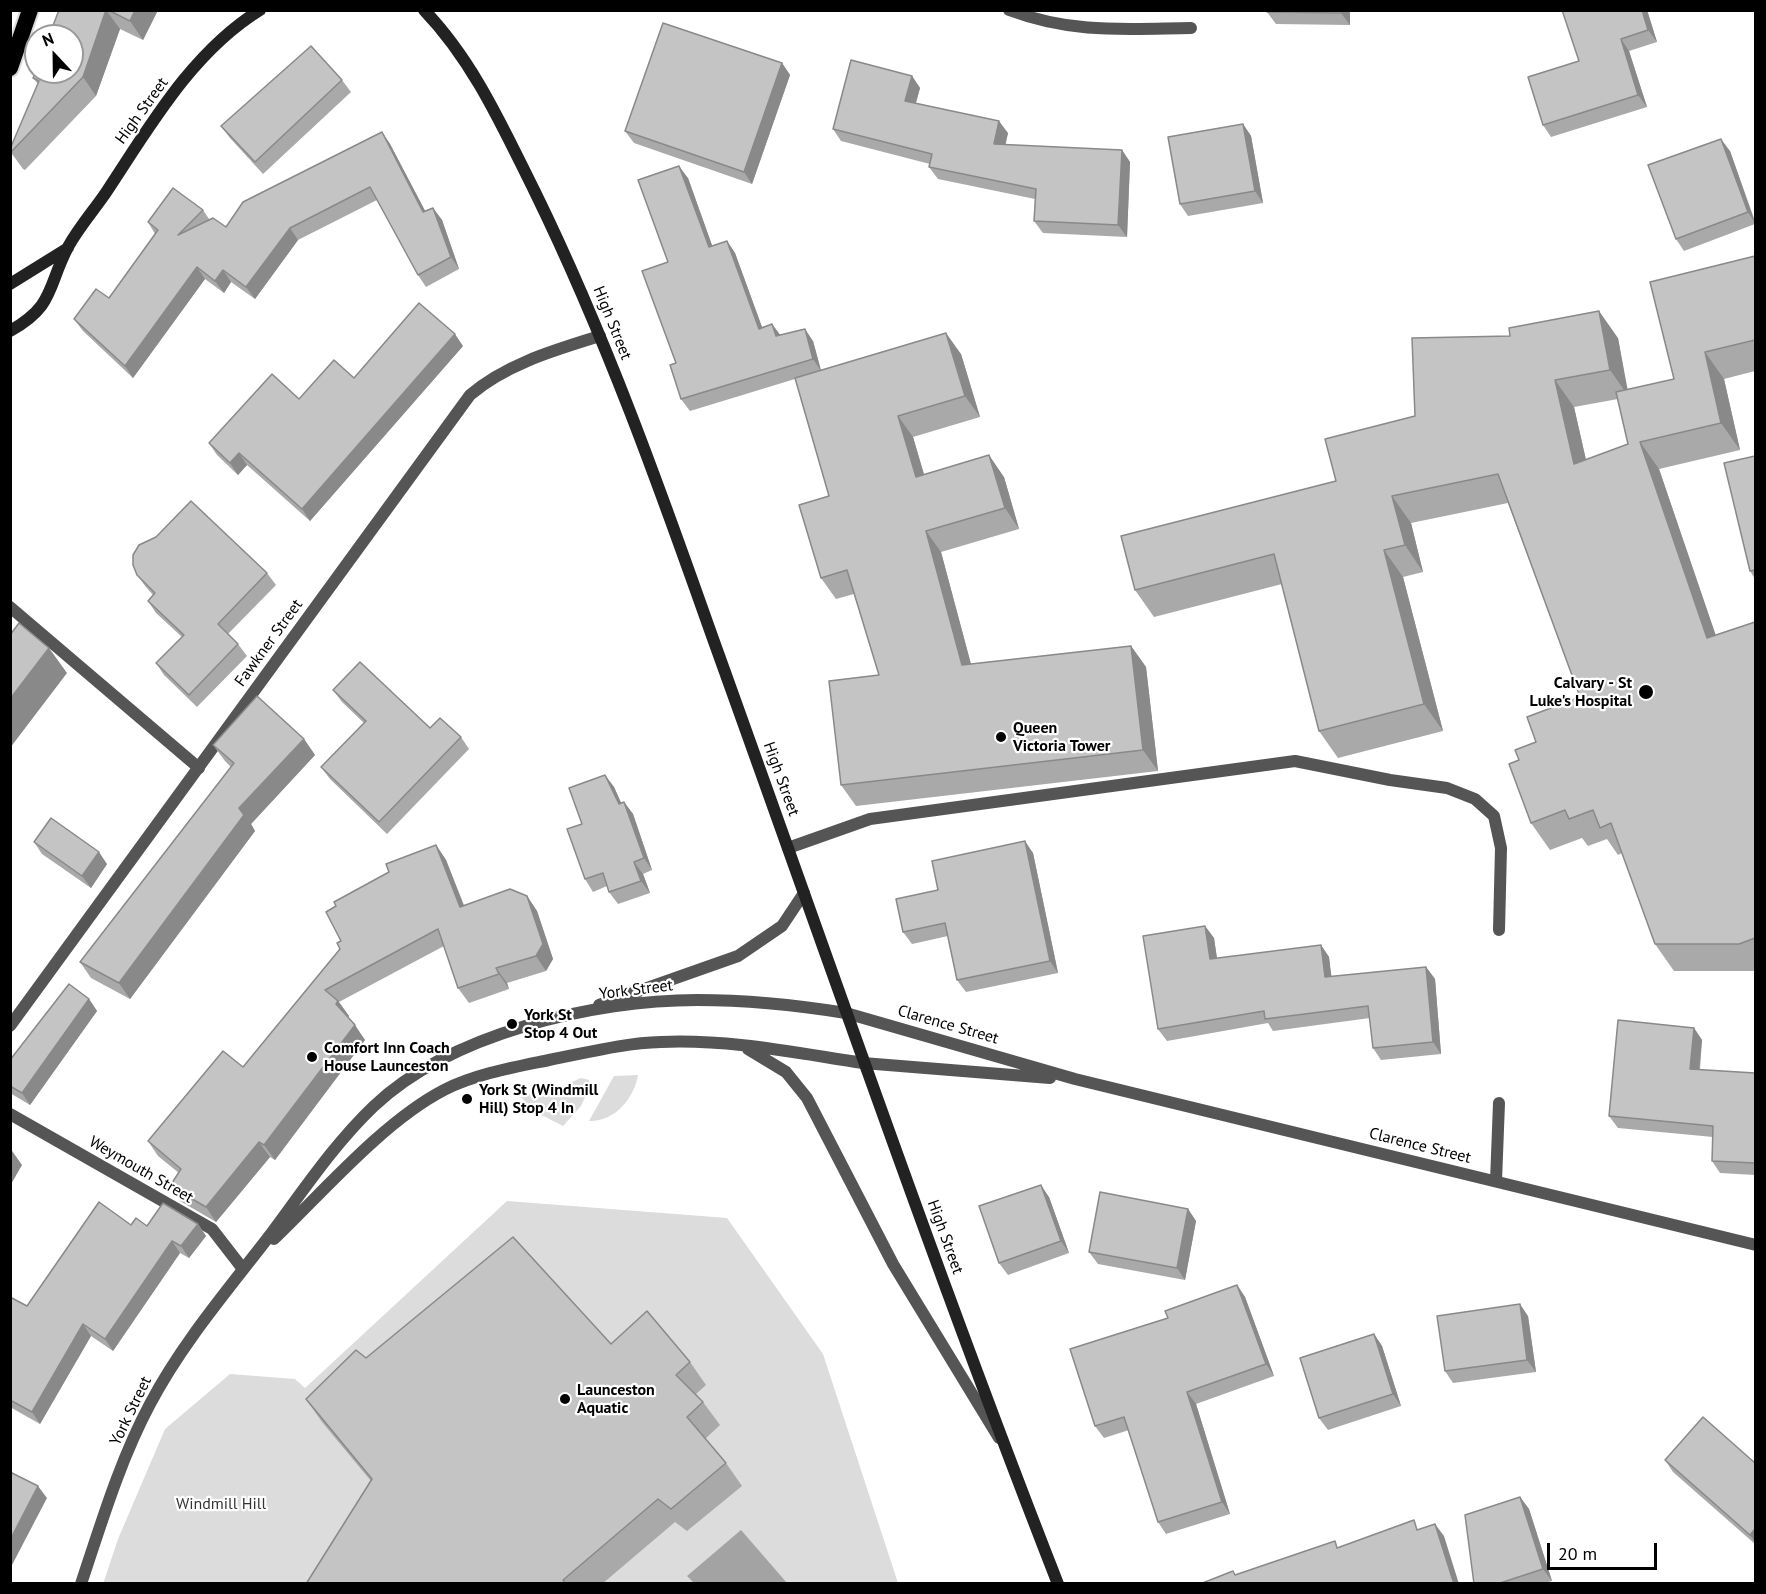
<!DOCTYPE html>
<style>
body{margin:0}
#map{position:relative;width:1766px;height:1594px;overflow:hidden;background:#fff;font-family:"PT Sans",sans-serif}
canvas{display:block}
.frame{position:absolute;inset:0;border:12px solid #000;pointer-events:none}
.north{position:absolute;left:24px;top:24px;width:60px;height:60px;box-sizing:border-box;background:#fff;border:2px solid #999;border-radius:50%;rotate:338deg;font-size:16px;font-weight:700;line-height:24px;text-align:center;color:#000}
.north::after{content:'';display:block;margin:auto;width:21px;height:27px;background:#000;clip-path:polygon(50% 0,100% 100%,50% 72%,0 100%)}
.scale{position:absolute;left:1547px;top:1543px;width:110px;height:27px;box-sizing:border-box;border:3px solid #000;border-top:0;padding-left:8px;font-size:18px;line-height:21px;white-space:nowrap;color:#000;-webkit-text-stroke:4px #fff;paint-order:stroke}
</style>
<div id="map">
<canvas width="1766" height="1594"></canvas>
<div class="frame"></div>
<div class="north">N</div>
<div class="scale">20 m</div>
</div>
<script>
const c = document.querySelector('canvas').getContext('2d');
c.lineJoin = 'round';
function paint(path, color) {
  c.fillStyle = color;
  c.fill(path, 'evenodd');
}
function strokePath(path, color, width, dash) {
  c.strokeStyle = color;
  c.lineWidth = width;
  c.lineCap = dash ? 'butt' : 'round';
  c.setLineDash(dash || []);
  c.stroke(path);
}
function write(font, color, halo, rows, align = 'center') {
  c.font = font + ' "PT Sans",sans-serif';
  c.lineWidth = 4.5;
  c.setLineDash([]);
  c.textBaseline = 'middle';
  c.strokeStyle = halo;
  c.fillStyle = color;
  for (const [text, x, y, turn = 0] of rows) {
    c.save();
    c.translate(x, y);
    c.rotate((+turn || 0) * Math.PI / 180);
    c.textAlign = isNaN(turn) ? turn : align;
    if (halo) c.strokeText(text, 0, 0);
    c.fillText(text, 0, 0);
    c.restore();
  }
}
const green = new Path2D(`
 M 638,1075 C 634,1099 614,1122 589,1121 L 614,1076 Z
 M 581,1078 L 589,1080 L 590,1086 L 581,1106 L 563,1126 L 534,1111 L 521,1097 L 537,1092 L 539,1096 Z
 M 507,1201 L 727,1218 L 823,1354 L 898,1583 L 103,1584 L 118,1539 L 165,1429 L 230,1374 L 295,1379 L 305,1388 Z`);
const water = new Path2D(`
 M 741,1530 L 787,1583 L 694,1583 L 687,1576 Z`);
const service = new Path2D(`
 M 10,607 L 199,768
 M 788,848 L 870,819 L 1295,761 L 1390,780 L 1447,788 L 1475,799 L 1494,816 L 1501,848 L 1499,930
 M 1496,1181 L 1499,1103`);
const minor = new Path2D(`
 M 1009,10 C 1073,34 1124,29 1191,28
 M 846,1013 L 1075,1079 L 1756,1245
 M 10,1026 L 470,395 C 506,364 555,350 600,336
 M 863,1063 L 1050,1078
 M 10,1114 L 212,1229 L 243,1269`);
const tertiary = new Path2D(`
 M 599,1005 L 738,956 L 782,926 L 804,893
 M 748,1049 L 786,1072 L 807,1098 L 893,1264 L 999,1438
 M 274,1239 C 323,1192 384,1121 444,1090 C 475,1074 515,1067 549,1060 C 586,1053 623,1043 661,1042 C 729,1039 796,1053 863,1063
 M 81,1584 C 101,1524 120,1460 150,1404 C 181,1345 226,1292 267,1239 C 301,1194 333,1145 374,1106 C 450,1034 594,1000 697,1000 C 747,1000 796,1005 846,1013`);
const secondary = new Path2D(`
 M 424,10 C 474,62 503,128 535,192 C 605,335 659,486 712,636 C 826,952 935,1270 1058,1584
 M 10,284 L 68,248
 M 10,331 C 55,306 47,287 68,247 C 79,227 95,209 107,191 C 150,126 192,52 260,10`);
const trunk = new Path2D(`
 M 10,68 L 30,10`);
const wall = new Path2D(`
 M 59,10 L 158,10 L 143,40 L 120,29 L 96,96 L 25,170 L 23,169 L 10,151 L 38,84 L 33,78 Z
 M 1267,10 L 1350,10 L 1350,25 L 1276,24 L 1267,12 Z
 M 1647,10 L 1657,42 L 1629,51 L 1647,107 L 1551,137 L 1543,125 L 1579,61 Z
 M 782,63 L 790,75 L 752,184 L 634,143 L 625,131 Z
 M 912,76 L 920,88 L 916,103 L 1008,133 L 1005,145 L 1122,150 L 1130,162 L 1127,237 L 1043,233 L 1034,221 L 1035,199 L 938,179 L 929,167 L 930,164 L 841,141 L 833,129 Z
 M 342,80 L 351,92 L 263,174 L 230,138 L 221,126 Z
 M 1243,124 L 1251,136 L 1263,203 L 1188,216 L 1180,204 Z
 M 382,132 L 390,144 L 425,211 L 433,208 L 442,220 L 459,269 L 426,287 L 418,275 L 377,200 L 298,240 L 255,299 L 231,282 L 224,293 L 205,279 L 133,378 L 83,331 L 74,319 L 109,298 L 155,234 L 148,222 L 203,210 L 209,219 L 226,227 Z
 M 1730,151 L 1755,221 L 1755,224 L 1684,251 L 1676,239 Z
 M 688,178 L 712,246 L 727,241 L 735,253 L 762,327 L 772,324 L 780,335 L 813,341 L 821,370 L 961,354 L 980,417 L 913,437 L 924,475 L 1004,477 L 1019,529 L 941,552 L 971,664 L 1131,646 L 1146,667 L 1158,771 L 856,806 L 841,785 L 879,675 L 854,594 L 836,599 L 821,578 L 829,496 L 795,379 L 690,411 L 681,399 L 676,363 L 668,262 Z
 M 1755,256 L 1755,371 L 1724,379 L 1740,450 L 1659,469 L 1715,635 L 1755,622 L 1755,971 L 1674,971 L 1655,944 L 1622,853 L 1618,855 L 1607,839 L 1588,846 L 1582,838 L 1550,850 L 1531,823 L 1519,760 L 1580,697 L 1508,503 L 1411,523 L 1423,572 L 1403,577 L 1443,731 L 1338,758 L 1319,731 L 1282,584 L 1154,617 L 1135,590 L 1336,481 L 1415,416 L 1618,338 L 1627,390 L 1674,379 ZM 1618,399 L 1628,444 L 1586,460 L 1574,407 Z
 M 463,346 L 310,521 L 247,465 L 238,475 L 217,455 L 209,443 L 299,399 L 354,378 Z
 M 1755,456 L 1755,579 L 1750,571 Z
 M 267,573 L 276,585 L 228,634 L 238,644 L 247,656 L 197,707 L 164,675 L 156,663 L 182,637 L 156,613 L 148,601 L 153,595 L 146,587 L 137,575 Z
 M 333,690 L 430,728 L 461,737 L 469,749 L 387,834 L 330,779 L 321,767 L 364,723 L 342,702 Z
 M 304,739 L 315,755 L 251,824 L 255,831 L 130,999 L 91,978 L 80,962 L 231,767 L 225,761 L 213,745 Z
 M 605,775 L 614,787 L 621,803 L 624,802 L 633,814 L 652,870 L 643,874 L 650,893 L 618,904 L 609,892 L 607,886 L 593,892 L 585,879 Z
 M 34,842 L 107,864 L 91,888 L 42,854 Z
 M 436,845 L 446,860 L 464,905 L 527,896 L 537,911 L 553,959 L 546,971 L 507,983 L 509,989 L 469,1003 L 458,988 L 444,946 L 339,1002 L 349,1016 L 348,1018 L 365,1040 L 275,1160 L 270,1157 L 216,1222 L 180,1201 L 170,1186 L 179,1173 L 158,1156 L 148,1141 L 243,1067 L 340,949 L 341,941 L 336,906 L 389,872 Z
 M 1033,853 L 1058,973 L 966,992 L 957,980 L 948,936 L 912,944 L 903,932 L 938,890 Z
 M 1205,926 L 1214,938 L 1217,959 L 1321,945 L 1329,957 L 1331,977 L 1426,967 L 1435,979 L 1441,1054 L 1381,1060 L 1373,1048 L 1370,1018 L 1273,1031 L 1268,1023 L 1167,1041 L 1158,1029 Z
 M 89,999 L 97,1011 L 30,1105 L 10,1093 L 10,1060 Z
 M 1694,1028 L 1702,1040 L 1700,1070 L 1755,1073 L 1755,1175 L 1720,1173 L 1712,1161 L 1713,1137 L 1618,1128 L 1609,1116 Z
 M 1049,1197 L 1069,1253 L 1008,1275 L 999,1263 Z
 M 1188,1209 L 1196,1221 L 1185,1280 L 1098,1264 L 1089,1252 Z
 M 198,1224 L 206,1236 L 189,1258 L 180,1253 L 113,1351 L 91,1336 L 40,1424 L 10,1407 L 10,1297 L 27,1306 L 131,1225 L 147,1226 Z
 M 1237,1285 L 1245,1297 L 1274,1376 L 1196,1404 L 1230,1514 L 1166,1534 L 1158,1522 L 1129,1430 L 1104,1438 L 1095,1426 L 1168,1318 Z
 M 1528,1316 L 1536,1372 L 1453,1383 L 1445,1371 Z
 M 1374,1334 L 1382,1346 L 1401,1406 L 1328,1430 L 1319,1418 Z
 M 611,1344 L 690,1362 L 706,1385 L 696,1394 L 703,1402 L 720,1425 L 705,1439 L 726,1463 L 742,1486 L 687,1531 L 675,1522 L 602,1584 L 306,1584 L 371,1481 L 322,1422 L 306,1399 L 366,1358 Z
 M 1665,1460 L 1755,1463 L 1755,1544 L 1673,1472 Z
 M 1520,1497 L 1529,1509 L 1552,1581 L 1543,1584 L 1474,1584 Z`);
const shadedWall = new Path2D(`
 M 106,10 L 120,29 L 96,96 L 83,77 Z
 M 135,10 L 158,10 L 143,40 L 130,21 Z
 M 1341,10 L 1350,10 L 1350,25 L 1341,13 Z
 M 1642,10 L 1647,10 L 1657,42 L 1648,30 Z
 M 1621,39 L 1629,51 L 1647,107 L 1638,95 Z
 M 782,63 L 790,75 L 752,184 L 744,172 Z
 M 912,76 L 920,88 L 913,113 L 905,101 Z
 M 999,121 L 1008,133 L 1003,156 L 994,144 Z
 M 1243,124 L 1251,136 L 1263,203 L 1255,191 Z
 M 382,132 L 390,144 L 432,224 L 423,212 Z
 M 1721,139 L 1730,151 L 1755,223 L 1748,212 Z
 M 1122,150 L 1130,162 L 1127,237 L 1118,225 Z
 M 679,166 L 688,178 L 717,259 L 709,247 Z
 M 433,208 L 442,220 L 459,269 L 451,257 Z
 M 290,228 L 298,240 L 255,299 L 246,287 Z
 M 727,241 L 735,253 L 767,341 L 759,329 Z
 M 197,267 L 205,279 L 133,378 L 125,366 Z
 M 223,270 L 231,282 L 224,293 L 215,281 Z
 M 1599,311 L 1618,338 L 1629,397 L 1610,370 Z
 M 772,324 L 781,336 L 776,336 Z
 M 805,329 L 813,341 L 821,371 L 813,359 Z
 M 946,333 L 961,354 L 980,417 L 965,396 Z
 M 455,334 L 463,346 L 310,521 L 302,509 Z
 M 1705,352 L 1724,379 L 1740,450 L 1721,423 Z
 M 1555,380 L 1574,407 L 1593,491 L 1574,464 Z
 M 898,416 L 913,437 L 931,498 L 916,477 Z
 M 1640,442 L 1659,469 L 1726,665 L 1707,638 Z
 M 239,453 L 247,465 L 238,475 L 230,463 Z
 M 989,455 L 1004,477 L 1019,529 L 1005,508 Z
 M 1392,496 L 1411,523 L 1423,572 L 1405,545 Z
 M 926,531 L 941,552 L 977,687 L 962,665 Z
 M 1384,550 L 1403,577 L 1443,731 L 1424,704 Z
 M 1131,646 L 1146,667 L 1158,771 L 1143,750 Z
 M 49,648 L 67,673 L 10,748 L 10,699 Z
 M 304,739 L 315,755 L 251,824 L 255,831 L 130,999 L 119,983 L 239,808 Z
 M 605,775 L 614,787 L 627,816 L 619,804 Z
 M 624,802 L 633,814 L 652,870 L 644,858 Z
 M 1025,841 L 1033,853 L 1058,973 L 1050,961 Z
 M 436,845 L 446,860 L 470,922 L 460,907 Z
 M 99,852 L 107,864 L 91,888 L 82,876 Z
 M 634,862 L 643,874 L 650,893 L 641,881 Z
 M 527,896 L 537,911 L 553,959 L 546,971 L 536,956 Z
 M 1205,926 L 1214,938 L 1219,972 L 1210,959 Z
 M 1321,945 L 1329,957 L 1333,989 L 1325,977 Z
 M 1426,967 L 1435,979 L 1441,1054 L 1433,1042 Z
 M 496,968 L 507,983 L 509,989 L 499,974 Z
 M 89,999 L 97,1011 L 30,1105 L 22,1093 Z
 M 338,1001 L 349,1016 L 347,1019 L 336,1004 Z
 M 355,1025 L 365,1040 L 275,1160 L 264,1145 Z
 M 1694,1028 L 1702,1040 L 1698,1081 L 1690,1069 Z
 M 259,1142 L 270,1157 L 216,1222 L 206,1207 Z
 M 10,1148 L 22,1165 L 10,1186 Z
 M 1041,1185 L 1049,1197 L 1069,1253 L 1061,1241 Z
 M 1188,1209 L 1196,1221 L 1185,1280 L 1177,1268 Z
 M 198,1224 L 206,1236 L 189,1258 L 181,1246 Z
 M 172,1241 L 180,1253 L 113,1351 L 105,1339 Z
 M 1237,1285 L 1245,1297 L 1274,1376 L 1266,1364 Z
 M 1520,1304 L 1528,1316 L 1536,1372 L 1527,1360 Z
 M 83,1324 L 91,1336 L 40,1424 L 32,1412 Z
 M 1374,1334 L 1382,1346 L 1401,1406 L 1393,1394 Z
 M 1187,1392 L 1196,1404 L 1230,1514 L 1222,1502 Z
 M 38,1486 L 47,1498 L 12,1565 L 10,1564 L 10,1540 Z
 M 1520,1497 L 1529,1509 L 1552,1581 L 1543,1569 Z
 M 1435,1524 L 1444,1536 L 1459,1584 L 1454,1584 Z
 M 1755,1529 L 1755,1542 L 1750,1535 Z`);
const building = new Path2D(`
 M 59,10 L 106,10 L 83,77 L 12,151 L 10,150 L 10,149 L 39,81 L 33,78 L 36,71 L 36,72 L 72,72 L 72,36 L 49,36 Z
 M 108,10 L 135,10 L 130,21 Z
 M 1267,10 L 1341,10 L 1341,13 L 1267,12 Z
 M 1562,10 L 1642,10 L 1648,30 L 1621,39 L 1638,95 L 1543,125 L 1528,77 L 1579,61 Z
 M 663,23 L 782,63 L 744,172 L 625,131 Z
 M 311,46 L 342,80 L 255,162 L 221,126 Z
 M 851,60 L 912,76 L 905,101 L 999,121 L 994,144 L 1122,150 L 1118,225 L 1034,221 L 1036,189 L 929,167 L 932,154 L 833,129 Z
 M 1243,124 L 1255,191 L 1180,204 L 1168,137 Z
 M 382,132 L 423,212 L 433,208 L 451,257 L 418,275 L 370,187 L 290,228 L 246,287 L 223,270 L 215,281 L 197,267 L 125,366 L 74,319 L 96,289 L 109,298 L 158,230 L 148,222 L 173,188 L 203,210 L 178,235 L 213,218 L 226,227 L 243,202 Z
 M 1721,139 L 1748,212 L 1676,239 L 1648,165 Z
 M 679,166 L 709,247 L 727,241 L 759,329 L 772,324 L 776,336 L 805,329 L 813,359 L 681,399 L 670,365 L 676,363 L 642,271 L 668,262 L 638,180 Z
 M 1755,256 L 1755,340 L 1705,352 L 1721,423 L 1640,442 L 1707,638 L 1755,622 L 1755,938 L 1739,944 L 1655,944 L 1611,823 L 1600,828 L 1593,810 L 1569,819 L 1565,810 L 1531,823 L 1509,764 L 1519,760 L 1515,750 L 1536,742 L 1527,717 L 1580,697 L 1498,474 L 1392,496 L 1405,545 L 1384,550 L 1424,704 L 1319,731 L 1274,554 L 1135,590 L 1121,536 L 1336,481 L 1325,439 L 1415,416 L 1412,338 L 1510,336 L 1509,328 L 1599,311 L 1610,370 L 1555,380 L 1574,464 L 1628,444 L 1616,392 L 1674,379 L 1650,282 Z
 M 419,303 L 455,334 L 302,509 L 239,453 L 230,463 L 209,443 L 272,374 L 299,399 L 334,360 L 354,378 Z
 M 946,333 L 965,396 L 898,416 L 916,477 L 989,455 L 1005,508 L 926,531 L 962,665 L 1131,646 L 1143,750 L 841,785 L 829,681 L 879,675 L 847,570 L 821,578 L 799,505 L 829,496 L 795,378 Z
 M 1755,456 L 1755,570 L 1750,571 L 1724,463 Z
 M 191,501 L 267,573 L 218,624 L 238,644 L 189,695 L 156,663 L 184,635 L 148,601 L 155,593 L 137,575 L 133,565 L 133,555 L 139,545 L 156,537 Z
 M 19,623 L 49,648 L 10,699 L 10,635 Z
 M 360,662 L 430,728 L 440,718 L 461,737 L 379,822 L 321,767 L 366,721 L 333,690 Z
 M 257,696 L 304,739 L 239,808 L 244,815 L 119,983 L 80,962 L 234,763 L 213,745 Z
 M 605,775 L 619,804 L 624,802 L 644,858 L 634,862 L 641,881 L 609,892 L 603,873 L 585,879 L 567,829 L 582,824 L 569,788 Z
 M 51,818 L 99,852 L 82,876 L 34,842 Z
 M 1025,841 L 1050,961 L 957,980 L 945,923 L 903,932 L 896,899 L 938,890 L 932,861 Z
 M 436,845 L 460,907 L 510,889 L 527,896 L 543,944 L 536,956 L 496,968 L 499,974 L 458,988 L 438,929 L 325,990 L 338,1001 L 336,1004 L 355,1025 L 264,1145 L 259,1142 L 206,1207 L 170,1186 L 181,1169 L 148,1141 L 223,1051 L 243,1067 L 340,949 L 337,943 L 341,941 L 326,912 L 336,906 L 334,902 L 389,872 L 386,864 Z
 M 1205,926 L 1210,959 L 1321,945 L 1325,977 L 1426,967 L 1433,1042 L 1373,1048 L 1368,1006 L 1265,1019 L 1264,1011 L 1158,1029 L 1143,936 Z
 M 69,984 L 89,999 L 22,1093 L 10,1086 L 10,1060 Z
 M 1618,1020 L 1694,1028 L 1690,1069 L 1755,1073 L 1755,1163 L 1712,1161 L 1713,1126 L 1609,1116 Z
 M 1041,1185 L 1061,1241 L 999,1263 L 979,1206 Z
 M 1100,1192 L 1188,1209 L 1177,1268 L 1089,1252 Z
 M 99,1202 L 131,1225 L 136,1218 L 147,1226 L 163,1203 L 198,1224 L 181,1246 L 172,1241 L 105,1339 L 83,1324 L 32,1412 L 10,1400 L 10,1297 L 27,1306 Z
 M 513,1237 L 611,1344 L 647,1311 L 690,1362 L 676,1375 L 703,1402 L 687,1417 L 726,1463 L 671,1509 L 658,1499 L 563,1580 L 566,1584 L 306,1584 L 372,1479 L 306,1399 L 356,1350 L 366,1358 Z
 M 1237,1285 L 1266,1364 L 1187,1392 L 1222,1502 L 1158,1522 L 1124,1417 L 1095,1426 L 1070,1349 L 1168,1318 L 1165,1311 Z
 M 1520,1304 L 1527,1360 L 1445,1371 L 1437,1316 Z
 M 1374,1334 L 1393,1394 L 1319,1418 L 1300,1358 Z
 M 1703,1417 L 1755,1463 L 1755,1529 L 1750,1535 L 1665,1460 Z
 M 10,1472 L 38,1486 L 10,1540 Z
 M 1520,1497 L 1543,1569 L 1497,1584 L 1474,1584 L 1465,1515 Z
 M 1414,1520 L 1417,1530 L 1435,1524 L 1454,1584 L 1200,1584 L 1233,1571 L 1235,1575 L 1335,1541 L 1337,1548 Z`);
const markers = [
 [1646,692,8,"#000"],
 [1001,737,6,"#000"],
 [512,1024,6,"#000"],
 [312,1057,6,"#000"],
 [467,1099,6,"#000"],
 [565,1399,6,"#000"]
];
const streetNames = [
 ["High Street",142,111,-54],
 ["High Street",612,323,68],
 ["Fawkner Street",269,643,-54],
 ["High Street",781,779,70],
 ["York Street",636,990,-7],
 ["Clarence Street",948,1025,16],
 ["Clarence Street",1420,1146,14],
 ["Weymouth Street",141,1170,30],
 ["High Street",945,1237,70],
 ["York Street",131,1411,-64]
];
const poiNames = [
 ["Calvary - St",1632,683,"right"],
 ["Luke's Hospital",1632,701,"right"],
 ["Queen",1013,728],
 ["Victoria Tower",1013,746],
 ["York St",524,1015],
 ["Stop 4 Out",524,1033],
 ["Comfort Inn Coach",324,1048],
 ["House Launceston",324,1066],
 ["York St (Windmill",479,1090],
 ["Hill) Stop 4 In",479,1108],
 ["Launceston",577,1390],
 ["Aquatic",577,1408]
];
const parkNames = [
 ["Windmill Hill",221,1504]
];
paint(green, '#dcdcdc');
paint(water, '#a3a3a3');
strokePath(trunk, '#dbdbdb', 20);
strokePath(service, '#555', 12);
strokePath(minor, '#555', 12);
strokePath(tertiary, '#555', 12);
strokePath(secondary, '#222', 12);
strokePath(trunk, '#000', 16);
paint(wall, '#a9a9a9');
paint(shadedWall, '#898989');
paint(building, '#c4c4c4');
strokePath(building, '#898989', 1.5);
for (const [x, y, r, color] of markers) {
  const dot = new Path2D();
  dot.arc(x, y, r, 0, 2 * Math.PI);
  c.fillStyle = color;
  c.fill(dot);
  strokePath(dot, '#fff', 2);
}
write('16px', '#000', '#fff', streetNames);
write('bold 16px', '#000', '#fff', poiNames, 'left');
write('16px', '#333', '#fff', parkNames);
</script>
